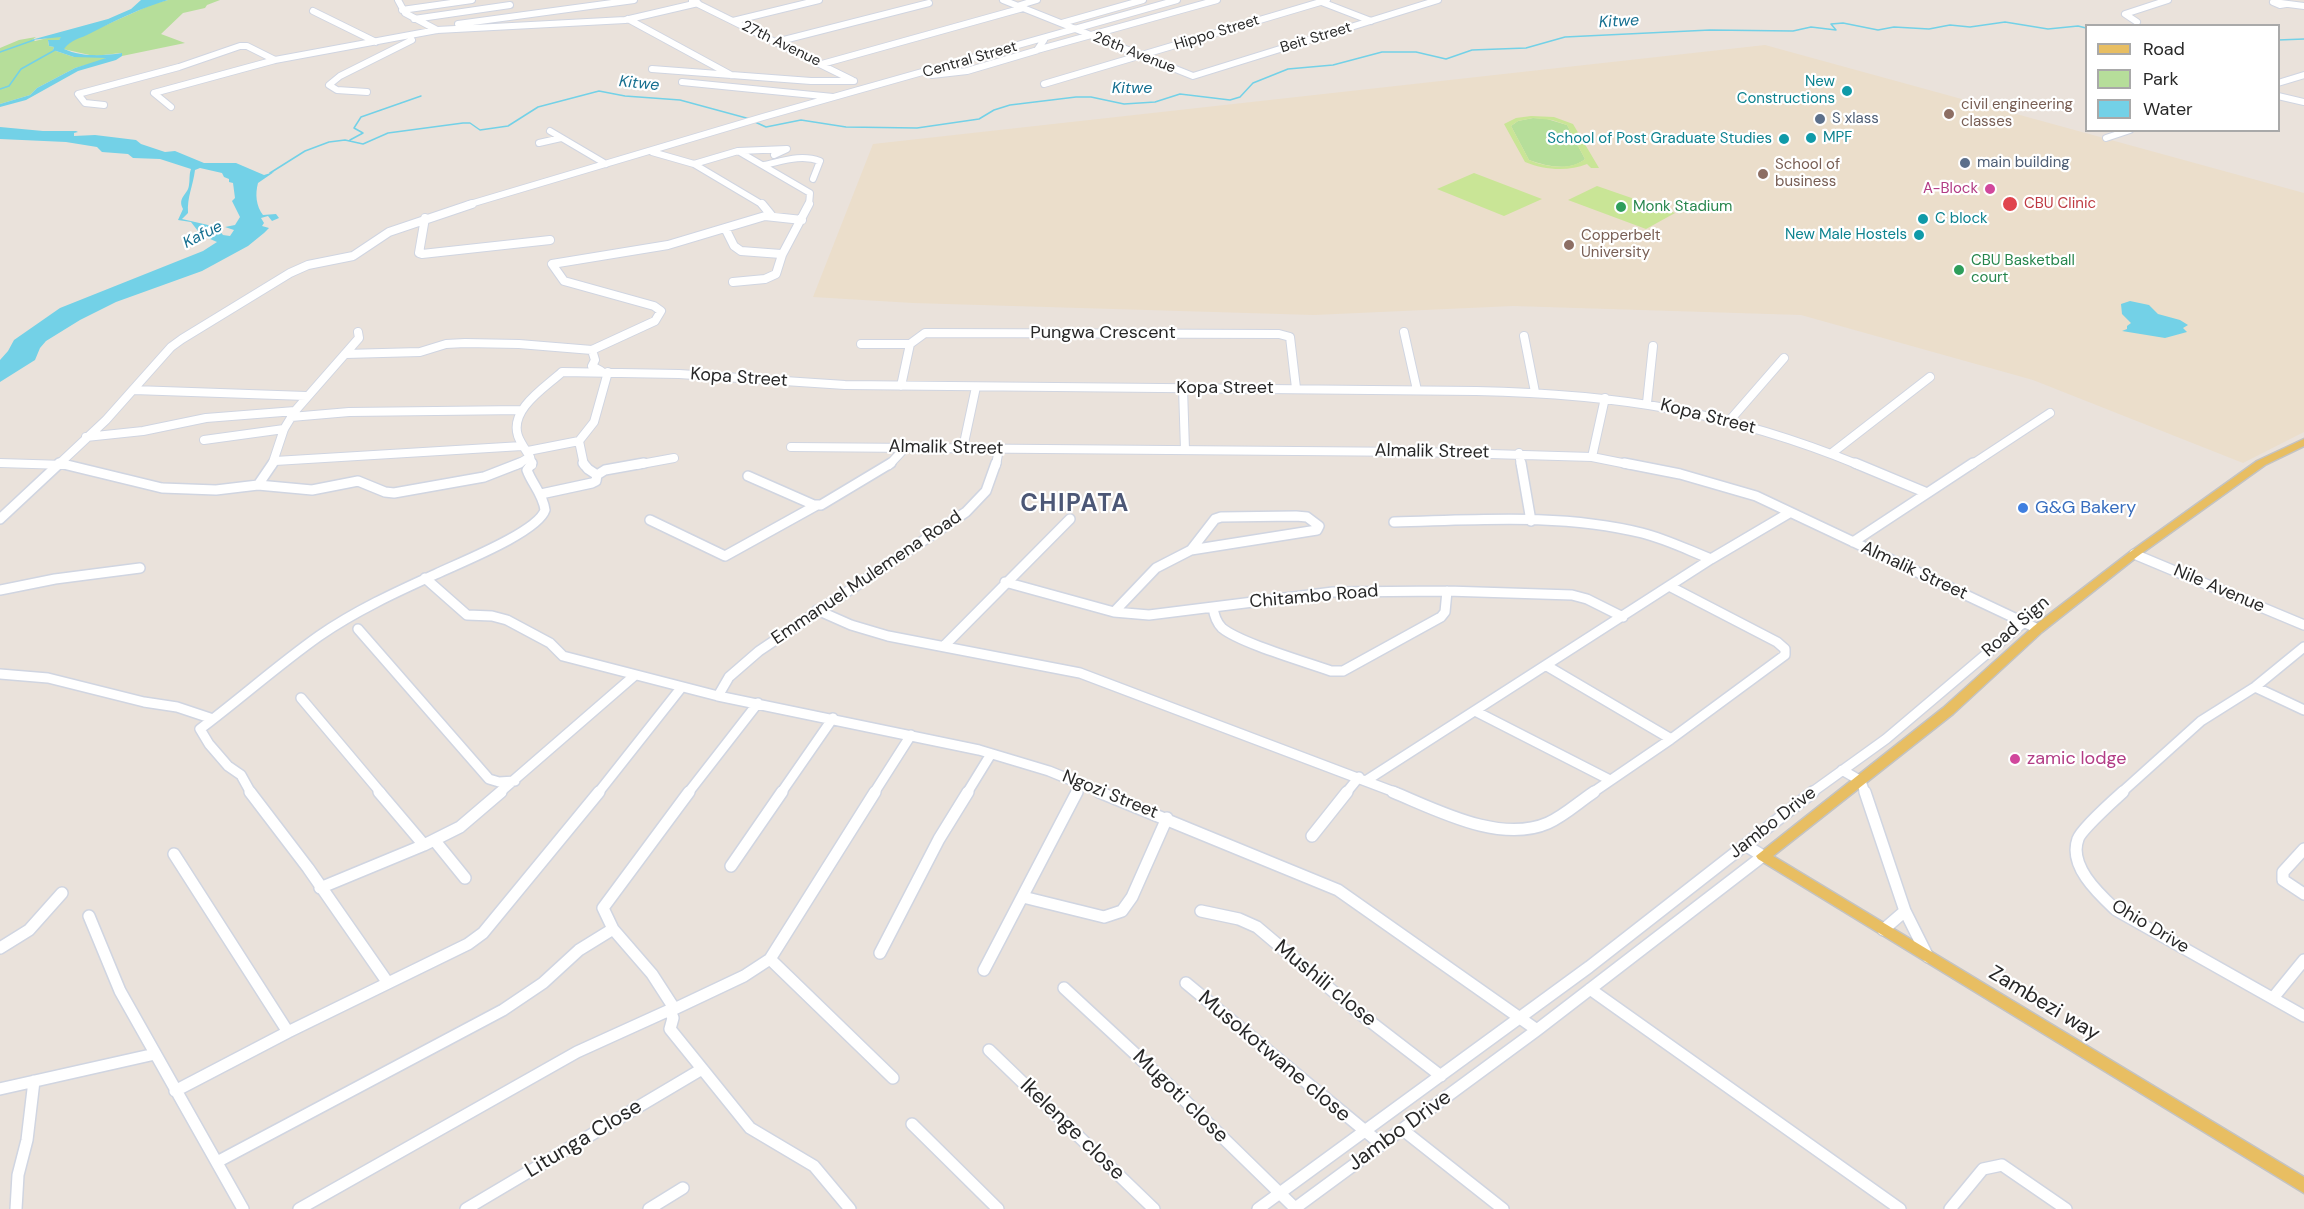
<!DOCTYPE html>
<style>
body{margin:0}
#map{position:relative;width:2304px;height:1209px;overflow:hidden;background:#eae2db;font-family:"DM Sans",sans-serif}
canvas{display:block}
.legend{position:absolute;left:2085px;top:24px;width:195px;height:108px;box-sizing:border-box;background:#fff;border:2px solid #a9a9a9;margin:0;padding:8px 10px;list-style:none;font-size:18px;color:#282828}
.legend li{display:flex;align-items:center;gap:12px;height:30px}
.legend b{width:30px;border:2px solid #a9a9a9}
</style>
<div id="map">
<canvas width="2304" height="1209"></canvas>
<ul class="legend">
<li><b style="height:8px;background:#e8be62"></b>Road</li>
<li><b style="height:16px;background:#b6de9a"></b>Park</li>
<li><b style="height:16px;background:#73d1e7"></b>Water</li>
</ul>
</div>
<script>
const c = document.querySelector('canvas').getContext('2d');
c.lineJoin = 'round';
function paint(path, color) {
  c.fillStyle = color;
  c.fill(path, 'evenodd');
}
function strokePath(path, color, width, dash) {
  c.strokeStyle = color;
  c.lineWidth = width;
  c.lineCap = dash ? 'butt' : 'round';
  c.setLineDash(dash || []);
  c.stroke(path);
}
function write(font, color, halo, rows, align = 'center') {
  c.font = font + ' "DM Sans",sans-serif';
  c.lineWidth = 4.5;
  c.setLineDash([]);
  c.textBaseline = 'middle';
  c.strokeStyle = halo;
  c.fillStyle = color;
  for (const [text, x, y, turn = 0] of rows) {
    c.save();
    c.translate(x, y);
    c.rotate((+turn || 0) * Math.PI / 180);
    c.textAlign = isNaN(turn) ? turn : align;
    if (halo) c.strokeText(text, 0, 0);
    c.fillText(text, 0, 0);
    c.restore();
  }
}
const education = new Path2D(`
 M 1765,45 L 2304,193 L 2304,432 L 2243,463 L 2033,380 L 1801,315 L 1513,306 L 1314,315 L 913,303 L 813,297 L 873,144 Z`);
const green = new Path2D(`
 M 168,0 L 220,0 L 207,5 L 205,8 L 183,13 L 161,34 L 185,43 L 122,56 L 121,53 L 94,56 L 63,49 L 70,41 L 153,4 Z
 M 56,36 L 62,37 L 59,40 L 48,41 L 49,46 L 54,47 L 53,50 L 74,57 L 106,57 L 105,60 L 75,68 L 37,88 L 30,95 L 0,104 L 0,48 L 19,40 L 36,37 L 32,40 L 35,41 Z
 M 1533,118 L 1547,119 L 1567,125 L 1585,159 C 1570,172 1546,166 1529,160 L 1511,126 L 1518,121 Z`);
const pitch = new Path2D(`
 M 1531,116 L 1554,117 L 1573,124 L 1599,168 L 1591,168 L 1587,164 C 1568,172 1544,170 1525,162 L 1504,124 L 1516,118 ZM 1533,118 L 1552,120 L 1567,125 L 1585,159 C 1570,171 1546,167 1529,160 L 1511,126 L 1518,121 Z
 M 1474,173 L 1542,199 L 1504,216 L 1437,189 Z
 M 1597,186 L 1675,213 L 1646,229 L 1568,200 Z`);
const water = new Path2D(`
 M 141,0 L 168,0 C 141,8 116,20 91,33 C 80,39 71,39 64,49 C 82,57 102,56 122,53 L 122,56 L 116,60 L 78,71 L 26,100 L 0,107 L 0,104 L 30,95 L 37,88 L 75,68 L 106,58 L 74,57 L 53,50 L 54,47 L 49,46 L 48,40 L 59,40 L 61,37 L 31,40 L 108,19 L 131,9 Z
 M 0,127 L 43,131 L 76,131 L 78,132 L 74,133 L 74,136 L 95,135 L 136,140 L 141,144 L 165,152 L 175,151 L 204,163 L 236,163 L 264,175 L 274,172 L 258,183 C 255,194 256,206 263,215 L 276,214 L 279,218 L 272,221 L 268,216 L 261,218 L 264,223 L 262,226 L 269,228 L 264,233 L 248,246 L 202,271 L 116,302 L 80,320 L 46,341 L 40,348 L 35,360 L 0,382 L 0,360 L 8,351 L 14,340 L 60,308 L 203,251 L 217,242 L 201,235 L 191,222 L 178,220 L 183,209 C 177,197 188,195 189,185 C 190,179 189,174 191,169 L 160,159 L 133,158 L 128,154 L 102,152 L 97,147 L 66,142 L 0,139 ZM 200,168 L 222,173 L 224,177 L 229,179 L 229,182 L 233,183 L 235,198 L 232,201 L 240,217 L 235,225 L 225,227 L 234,230 L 230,236 L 223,235 L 219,230 L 221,228 L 182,219 L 188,213 C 187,197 193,186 195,170 Z
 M 2130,301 L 2149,305 L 2158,314 L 2180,320 L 2188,325 L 2183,328 L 2187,332 L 2165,338 L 2122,331 L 2127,329 L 2127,326 L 2131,323 L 2122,314 L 2121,304 Z`);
const stream = new Path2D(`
 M 2278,40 L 2304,39
 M 0,52 L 34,40
 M 0,89 L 9,86 L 21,69 L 55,50
 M 755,122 L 766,127 L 801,120 L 846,127 L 917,128 L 979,119 L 994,110 L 1010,105 L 1076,97 L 1091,97 L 1124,104 L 1155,102 L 1180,94 L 1230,100 L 1240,97 L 1253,83 L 1288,69 L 1333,65 L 1382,52 L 1416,52 L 1446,59 L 1472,50 L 1526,48 L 1565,37 L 1710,30 L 1793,31 L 1811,27 L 1836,30 L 1831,24 L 1843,23 L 1878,30 L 1894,27 L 1929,29 L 1950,25 L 1970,27 L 2005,22 L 2048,29 L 2078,26 L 2086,28
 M 350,140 L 363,133 L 354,128 L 361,117 L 421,96
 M 270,173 L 305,151 L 329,142 L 345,140 L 363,144 L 388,133 L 463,123 L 470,123 L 480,130 L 508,126 L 538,107 L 599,91 L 625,96 L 680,100 L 750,119`);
const minorFar3 = new Path2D(`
 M 398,0 L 405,13 L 437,30
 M 1003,0 L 1193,76 L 1438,0
 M 692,1 L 852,80
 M 1319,1 L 1371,21
 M 2286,4 L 2280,5 L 2273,2 L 2304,6
 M 1017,6 L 1037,0
 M 402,10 L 472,0
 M 313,11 L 376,42
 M 414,19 L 510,5
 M 628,19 L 731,75
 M 733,21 L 819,0
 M 2137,22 L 2125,14 L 2168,0
 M 1062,23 L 1143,0
 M 458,24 L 634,0
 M 1044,40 L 1037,50 L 1217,0
 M 776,42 L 929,3
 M 822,64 L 1023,8
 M 652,69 L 811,81 L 854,81
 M 932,75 L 967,71 L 1038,50
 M 682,82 L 833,97
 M 2278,83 L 2304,75
 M 1044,84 L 1327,0
 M 367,92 L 337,90 L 329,85 L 340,76 L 412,40
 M 2278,96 L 2304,102
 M 104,105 L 85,103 L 78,94 L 179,67 L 240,46 L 247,46 L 275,60
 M 171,107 L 154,93 L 275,60 L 437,30 L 625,20 L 698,3
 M 550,131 L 606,164
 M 2106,138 L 2130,130
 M 539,143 L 561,138
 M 738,151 L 787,149 L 774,155
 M 652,152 L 694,164 L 738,151 L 810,193 L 809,205
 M 694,164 L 763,205
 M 764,165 C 783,161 801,154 820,161 L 813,179
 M 467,205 L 763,117 L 1177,0`);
const minorFar2 = new Path2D(`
 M 762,204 L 771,215
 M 425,218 L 419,253 L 422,254 L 550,240
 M 725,228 L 734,246 L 741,251 L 781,254
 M 733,282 L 765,279 L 776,274 L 782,255 L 809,204
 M 1404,332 L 1417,390
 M 1524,336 L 1535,392
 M 861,344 L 910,344
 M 592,350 L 595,360 L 592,366 L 601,371
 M 345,354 L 420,352 L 446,344 L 465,343 L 519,344 L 592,350 L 655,321 L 661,311 L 654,306 L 564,281 L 552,264 L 668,245 L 765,216 L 802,220
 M 901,386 L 910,344 L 925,333 L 1279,334 L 1290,337 L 1296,388
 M 1183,388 L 1185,450
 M 134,390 L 306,396
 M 1647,403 L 1653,346
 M 291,417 L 349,412 L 522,410
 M 1730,420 L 1784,358
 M 86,437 L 143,431 L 206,418 L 295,411
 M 204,440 L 284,429
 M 579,441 L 584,465
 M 791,447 L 1422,452 L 1592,457 L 1632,465
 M 963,448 L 976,387
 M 528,451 L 579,441 L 594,422 L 608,372
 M 1519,453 L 1521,465
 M 1832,453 L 1930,377
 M 530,457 L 532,465
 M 1592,457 L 1605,398
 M 275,461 L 522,446
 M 0,463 L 65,465
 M 58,465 L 106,420 L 171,347 L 182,339 L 290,273 L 308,265 L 353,256 L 389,232 L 472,204
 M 272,465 L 284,429 L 295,411 L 359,338 L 358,332
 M 516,465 L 530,457 C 526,450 521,444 518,436 C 509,409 546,387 562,372 L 679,374 L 845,385 L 1476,391 C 1617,394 1727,411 1859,465
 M 636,465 L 674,458
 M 889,465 L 905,448
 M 996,465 L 999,449
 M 1971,465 L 2050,413`);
const minorFar1 = new Path2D(`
 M 59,463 L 162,488 L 216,490 L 258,485 L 312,490 L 358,481 L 385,492 L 394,493 L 484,477 L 520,463
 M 583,463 L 588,469 L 597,475 L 605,470 L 644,463
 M 1521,463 L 1531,521
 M 1624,463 L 1680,474 L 1756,496 L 2038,629
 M 1855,463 L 1927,493
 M 748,476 L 814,505 L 821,505 L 891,463
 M 258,485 L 273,463
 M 541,494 L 592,483 L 596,481 L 597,475
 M 1296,516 L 1307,517 L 1319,526 L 1317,530 L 1191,550 L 1215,519 L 1221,517 Z
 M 0,519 L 60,463
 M 650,520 L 725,556 L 817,505
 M 1394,522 C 1477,520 1561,513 1642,533 C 1666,539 1688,550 1711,559
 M 1853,542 L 1973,463
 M 2134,554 L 2304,625
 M 425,578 L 467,615 L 492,616 L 507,620 L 550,643 L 563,656 L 718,696 L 979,750 L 1049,771 L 1103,793
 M 1005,582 L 1114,612 L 1149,615 L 1333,592 L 1447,591 L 1572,595 L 1587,599 L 1623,617
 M 0,590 L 55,579 L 140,568
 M 1213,607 C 1214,615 1216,622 1222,628 C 1240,643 1306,662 1331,671 L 1343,671 L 1441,617 L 1445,612 L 1447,591
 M 817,610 L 851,625 L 888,636 L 1080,673 L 1397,793
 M 1114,612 L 1156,568 L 1191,550
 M 358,629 L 489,779 L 499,782 L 515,781
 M 944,646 L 1070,519
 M 1547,666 L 1671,739
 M 0,674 L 48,678 L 144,702 L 177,707 L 213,719
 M 2255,687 L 2304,710
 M 718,696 L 729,677 L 759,651 L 966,512 L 986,491 L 996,463
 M 301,698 L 381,793
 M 1475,711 L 1610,780
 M 1842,770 L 1861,781 L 1865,793
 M 1367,780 L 1711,559 L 1789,513
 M 251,793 L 241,775 L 228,766 L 209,744 L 200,729 C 240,699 278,665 319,636 C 355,611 396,592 436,574 C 459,563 538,532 545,510 C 543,494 532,484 527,470 L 532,463
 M 499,793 L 634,676
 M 598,793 L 681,688
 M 688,793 L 758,703
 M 781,793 L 833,718
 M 874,793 L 911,735
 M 967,793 L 991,754
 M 1076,793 L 1081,784
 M 1346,793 L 1359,777
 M 1592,793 L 1671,739 L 1785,655 L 1785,649 L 1777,642 L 1671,587
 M 1811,793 L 1886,739 L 2023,623
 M 2121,793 L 2201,721 L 2255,687 L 2304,647`);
const minor = new Path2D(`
 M 250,792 L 308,868 L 388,983
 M 379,792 L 424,845
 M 689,792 L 603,908 L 613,929 L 652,974 L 674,1008 L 670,1011 L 673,1018 L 670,1029 L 750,1128 L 814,1166 L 850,1209
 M 1099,792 L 1338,890 L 1537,1030
 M 1393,792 C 1437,810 1500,844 1548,823 C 1564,816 1579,802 1594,792
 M 1865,792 L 1905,911 L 1928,957
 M 2123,792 C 2114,800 2081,830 2078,839 C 2068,866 2099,894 2116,910 L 2304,1016
 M 1312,836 L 1347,792
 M 435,841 L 465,878
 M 2304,849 L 2283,872 L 2283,880 L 2304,894
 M 174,854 L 288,1032
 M 731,866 L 782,792
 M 320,888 L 424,845 L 460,827 L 501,792
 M 1023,897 L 1104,917 L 1122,911 L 1132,897 L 1167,818
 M 1201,911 L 1239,919 L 1257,927 L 1354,1009 L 1441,1076
 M 89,916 L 120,991 L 243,1209
 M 1883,930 L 1905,911
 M 0,948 L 29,930 L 62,893
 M 880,953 L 939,839 L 968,792
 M 770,959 L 893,1078
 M 984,970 L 1077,792
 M 1186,983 L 1381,1144
 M 1064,988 L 1171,1087 L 1295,1208
 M 1590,989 L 1900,1209
 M 2273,998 L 2304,960
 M 670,1011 L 744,976 L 770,959 L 875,792
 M 989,1050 L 1154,1209
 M 0,1089 L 155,1054
 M 175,1091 L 288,1032 L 468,944 L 483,933 L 599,792
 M 912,1124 L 998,1209
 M 1403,1130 L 1503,1209
 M 217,1162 L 503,1010 L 543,983 L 579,950 L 613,929
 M 16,1209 L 18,1175 L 27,1140 L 34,1081
 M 299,1209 L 577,1052 L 674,1008
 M 466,1209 L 702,1069
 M 649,1209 L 683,1188
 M 1258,1209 L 1589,967 L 1813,792
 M 1294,1209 L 1537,1030 L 1763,856 L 1745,845
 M 1950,1209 L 1983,1169 L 2002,1165 L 2066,1209`);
const major = new Path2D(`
 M 2304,439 L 2304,446 L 2265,465 L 2138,556 L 2042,632 L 1953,714 L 1773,856 L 2304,1177 L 2304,1193 L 1758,859 L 1756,856 L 1943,708 L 2034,626 L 2130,552 L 2257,461 Z`);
const markers = [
 [1847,91,6,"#0f9aa8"],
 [1949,114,6,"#8d6e63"],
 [1820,119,6,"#5c6f8a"],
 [1811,138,6,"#0f9aa8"],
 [1784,139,6,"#0f9aa8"],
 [1965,163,6,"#5c6f8a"],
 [1763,174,6,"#8d6e63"],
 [1990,189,6,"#d1479c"],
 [2010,204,8,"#e0444e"],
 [1621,207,6,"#2e9e5b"],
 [1923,219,6,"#0f9aa8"],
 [1919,235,6,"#0f9aa8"],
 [1569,245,6,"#8d6e63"],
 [1959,270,6,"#2e9e5b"],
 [2023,508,6,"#3f7fe0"],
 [2015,759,6,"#d1479c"]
];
const farStreetnames = [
 ["Hippo Street",1217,33,-17],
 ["Beit Street",1316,38,-17],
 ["27th Avenue",781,44,26],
 ["26th Avenue",1134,53,22],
 ["Central Street",970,60,-16]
];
const farCulturenames = [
 ["New",1835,82],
 ["Constructions",1835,99],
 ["MPF",1823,138,"left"],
 ["School of Post Graduate Studies",1772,139],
 ["C block",1935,219,"left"],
 ["New Male Hostels",1907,235]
];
const farEducationnames = [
 ["civil engineering",1961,105],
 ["classes",1961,122],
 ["School of",1775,165],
 ["business",1775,182],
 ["Copperbelt",1581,236],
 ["University",1581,253]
];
const farServicenames = [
 ["S xlass",1832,119],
 ["main building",1977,163]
];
const farHotelnames = [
 ["A-Block",1978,189]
];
const farHealthnames = [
 ["CBU Clinic",2024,204]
];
const farLeisurenames = [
 ["Monk Stadium",1633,207],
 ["CBU Basketball",1971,261],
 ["court",1971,278]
];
const farWaternames = [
 ["Kitwe",1619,22,-3],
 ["Kitwe",639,84,6],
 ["Kitwe",1132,89],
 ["Kafue",203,235,-27]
];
const streetNames = [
 ["Pungwa Crescent",1103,333],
 ["Kopa Street",739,378,4],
 ["Kopa Street",1225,388],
 ["Kopa Street",1708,417,14],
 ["Almalik Street",946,448,1],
 ["Almalik Street",1432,452,1],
 ["Almalik Street",1914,571,25],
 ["Emmanuel Mulemena Road",867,578,-34],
 ["Nile Avenue",2219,589,23],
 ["Chitambo Road",1314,597,-5],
 ["Road Sign",2016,627,-41],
 ["Ngozi Street",1110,795,22],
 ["Jambo Drive",1773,823,-38],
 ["Ohio Drive",2150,927,31]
];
const shopNames = [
 ["G&G Bakery",2035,508]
];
const hotelNames = [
 ["zamic lodge",2027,759]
];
const nearStreetnames = [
 ["Mushili close",1325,984,39],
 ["Zambezi way",2044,1004,31],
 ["Musokotwane close",1274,1057,40],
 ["Mugoti close",1180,1097,44],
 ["Ikelenge close",1072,1130,44],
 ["Jambo Drive",1400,1131,-36],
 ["Litunga Close",584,1139,-31]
];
const districtNames = [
 ["CHIPATA",1075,505]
];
paint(education, '#ebdecb');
paint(green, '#b6de9a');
paint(pitch, '#c9e596');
paint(water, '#73d1e7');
strokePath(stream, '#73d1e7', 1.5);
strokePath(minorFar3, '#d0d5e1', 8);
strokePath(minorFar2, '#d0d5e1', 10);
strokePath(minorFar1, '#d0d5e1', 12);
strokePath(minor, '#d0d5e1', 14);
strokePath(major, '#c3c3c3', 3);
strokePath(minorFar3, '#fff', 6);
strokePath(minorFar2, '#fff', 8);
strokePath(minorFar1, '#fff', 9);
strokePath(minor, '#fff', 11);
paint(major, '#e8be62');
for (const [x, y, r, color] of markers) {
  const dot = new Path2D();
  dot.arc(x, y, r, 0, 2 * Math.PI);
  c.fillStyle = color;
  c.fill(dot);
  strokePath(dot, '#fff', 2);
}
write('15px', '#282828', '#fff', farStreetnames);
write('15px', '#0d838f', '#fff', farCulturenames, 'right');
write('15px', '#785e54', '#fff', farEducationnames, 'left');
write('15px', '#4e5e75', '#fff', farServicenames, 'left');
write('15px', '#b23c85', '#fff', farHotelnames, 'right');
write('15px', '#be3a42', '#fff', farHealthnames, 'left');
write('15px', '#27864d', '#fff', farLeisurenames, 'left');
write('italic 16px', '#156f90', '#fff', farWaternames);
write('18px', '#282828', '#fff', streetNames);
write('18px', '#366cbe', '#fff', shopNames, 'left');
write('18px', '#b23c85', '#fff', hotelNames, 'left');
write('21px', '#282828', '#fff', nearStreetnames);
c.letterSpacing = '1.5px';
write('bold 24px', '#4c5776', '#fff', districtNames);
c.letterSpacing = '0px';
</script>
